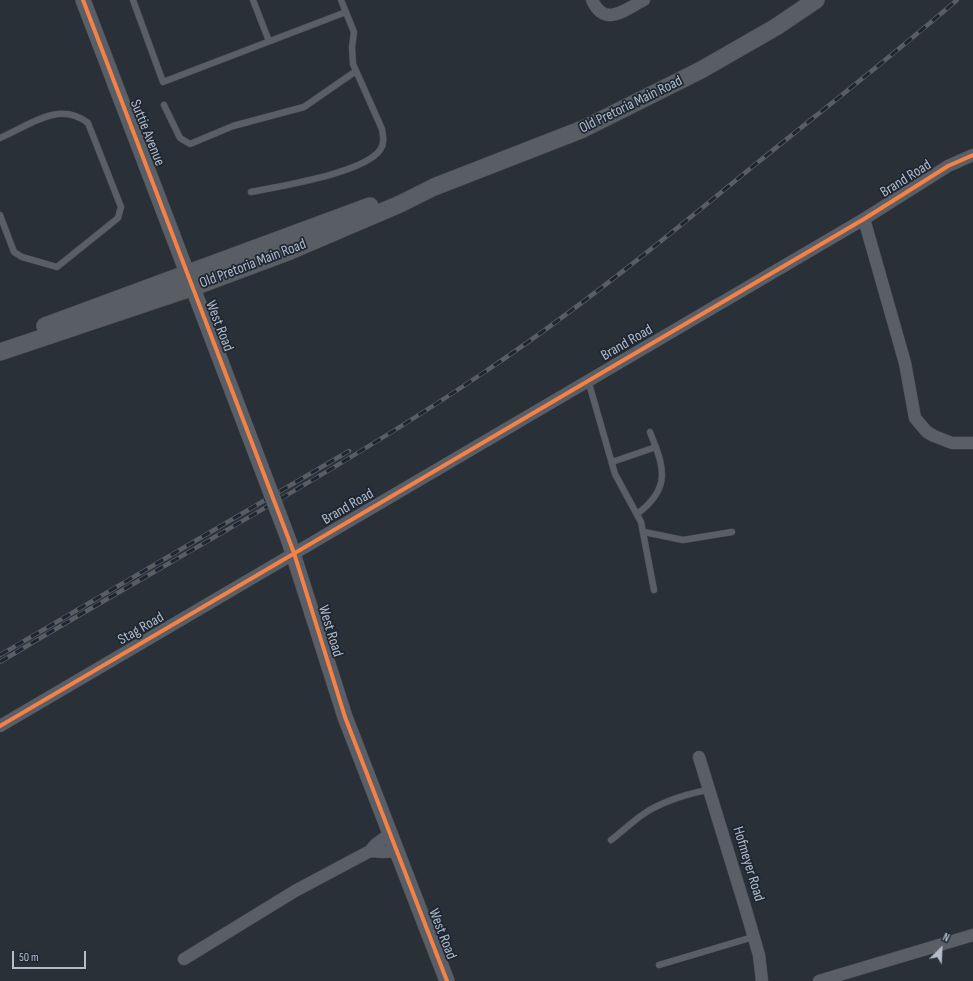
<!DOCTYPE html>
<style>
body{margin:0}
#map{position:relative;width:973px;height:981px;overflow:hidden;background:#2a3038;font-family:"Sofia Sans Condensed",sans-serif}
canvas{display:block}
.north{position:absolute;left:921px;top:929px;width:40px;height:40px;-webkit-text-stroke:3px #1d2633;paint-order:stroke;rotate:24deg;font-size:11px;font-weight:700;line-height:16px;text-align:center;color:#b4bcc9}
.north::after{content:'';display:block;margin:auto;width:14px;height:18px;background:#b4bcc9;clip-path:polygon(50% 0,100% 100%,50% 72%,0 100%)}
.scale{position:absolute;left:12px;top:951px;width:74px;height:18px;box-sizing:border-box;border:2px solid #b4bcc9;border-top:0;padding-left:5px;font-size:12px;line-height:14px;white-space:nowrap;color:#b4bcc9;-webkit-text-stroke:3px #1d2633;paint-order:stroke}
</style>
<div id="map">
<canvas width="973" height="981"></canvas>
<div class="north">N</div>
<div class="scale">50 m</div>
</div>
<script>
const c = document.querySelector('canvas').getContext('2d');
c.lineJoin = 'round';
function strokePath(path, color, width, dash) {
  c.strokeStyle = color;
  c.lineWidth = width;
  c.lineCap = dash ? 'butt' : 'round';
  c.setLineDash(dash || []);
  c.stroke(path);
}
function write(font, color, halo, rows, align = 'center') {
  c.font = font + ' "Sofia Sans Condensed",sans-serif';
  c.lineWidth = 3.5;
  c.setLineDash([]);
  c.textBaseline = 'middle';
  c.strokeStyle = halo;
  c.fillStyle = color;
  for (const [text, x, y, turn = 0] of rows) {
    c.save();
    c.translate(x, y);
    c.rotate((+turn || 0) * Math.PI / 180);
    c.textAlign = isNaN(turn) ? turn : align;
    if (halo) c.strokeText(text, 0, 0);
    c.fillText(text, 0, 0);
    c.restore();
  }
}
const service = new Path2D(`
 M 133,0 L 163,82 L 346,12
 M 253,0 L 269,41
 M 164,105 L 180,138 L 190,144 L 233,126 L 304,107 L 356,71
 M 0,138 C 29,126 58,100 88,123 L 121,207 L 118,218 L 57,267 L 22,257 L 14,252 L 0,215
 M 251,192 C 280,186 364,173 380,150 C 385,143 383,136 382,129 L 353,64 L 352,47 L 354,32 L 341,0
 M 588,380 L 615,474 L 641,522 L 654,590
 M 612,462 L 656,447
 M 637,514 C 672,488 664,467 650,432
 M 644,532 L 683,540 L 732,532
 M 611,840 C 623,831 635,819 648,811 C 665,801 689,793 709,790
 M 659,965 L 753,937`);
const minor = new Path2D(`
 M 592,0 C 605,28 624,10 644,0
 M 864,219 L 905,363 L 915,418 L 927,432 L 934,436 L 952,443 L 973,443
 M 0,726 L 864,219 L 948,166 L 973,155
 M 699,757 L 745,907 L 759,955 L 762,981
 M 370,851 L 383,852 L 397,851
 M 184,959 L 295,891 L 370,851 L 375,845 L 391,833
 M 819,981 L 973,935`);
const tertiary = new Path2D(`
 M 83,0 L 255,451
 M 289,541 L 345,717 L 447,981`);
const secondary = new Path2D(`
 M 45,326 L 370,206
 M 0,352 L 191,288 L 290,251 L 400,204 L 434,187 L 583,129 L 701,70 L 776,27 L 816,0`);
const rail = new Path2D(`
 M 0,655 L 349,451
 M 0,662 C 161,565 327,478 483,373 C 579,309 668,236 757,163 C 824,109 892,56 957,0`);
const tertiaryBridge = new Path2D(`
 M 255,451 L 289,541`);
const cycleway = new Path2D(`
 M 83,0 L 294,553 L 345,717 L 447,981
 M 0,726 L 864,219 L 948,166 L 973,155`);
const streetNames = [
 ["Old Pretoria Main Road",631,105,-26],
 ["Suttie Avenue",147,133,68],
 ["Brand Road",906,179,-32],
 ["Old Pretoria Main Road",253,264,-21],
 ["West Road",219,326,69],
 ["Brand Road",627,343,-30],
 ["Brand Road",348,507,-30],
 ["Stag Road",141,629,-30],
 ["West Road",330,631,73],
 ["Hofmeyer Road",748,864,73],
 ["West Road",442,934,69]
];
strokePath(service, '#484c53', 7);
strokePath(minor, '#484c53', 13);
strokePath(tertiary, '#484c53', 16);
strokePath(secondary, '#484c53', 18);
strokePath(service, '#5a5e66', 6);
strokePath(minor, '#5a5e66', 12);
strokePath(tertiary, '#5a5e66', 15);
strokePath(secondary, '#595d64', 17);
strokePath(rail, '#595d64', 4.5);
strokePath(rail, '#1d2633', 3, [9]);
strokePath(tertiaryBridge, '#484c53', 16, []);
strokePath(tertiaryBridge, '#5a5e66', 15);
strokePath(cycleway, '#f48246', 4);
write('15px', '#b4bcc9', '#1d2633', streetNames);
</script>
